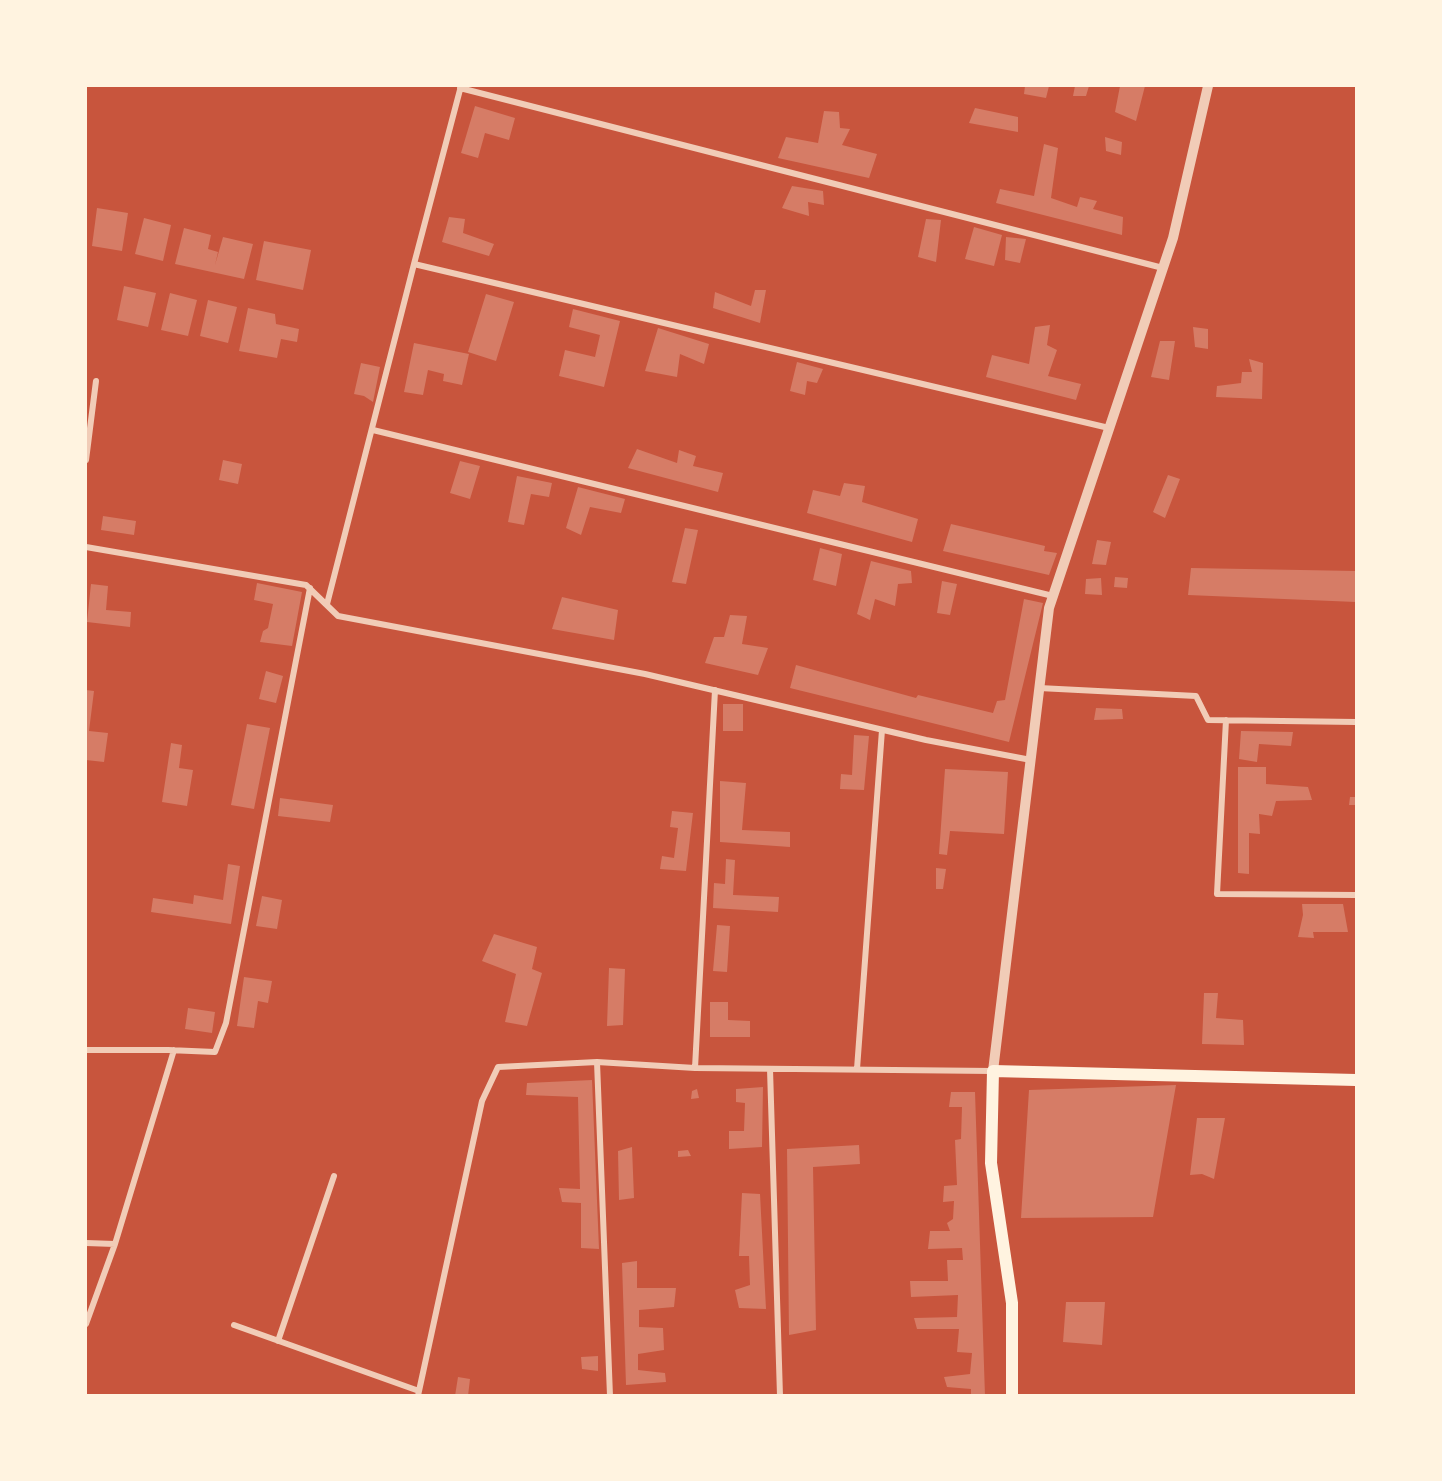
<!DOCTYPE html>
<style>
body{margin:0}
#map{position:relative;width:1442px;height:1481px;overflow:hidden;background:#c8553d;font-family:"Public Sans",sans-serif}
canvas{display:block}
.frame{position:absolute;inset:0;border:87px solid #fff3e0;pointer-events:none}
</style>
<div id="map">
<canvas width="1442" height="1481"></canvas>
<div class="frame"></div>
</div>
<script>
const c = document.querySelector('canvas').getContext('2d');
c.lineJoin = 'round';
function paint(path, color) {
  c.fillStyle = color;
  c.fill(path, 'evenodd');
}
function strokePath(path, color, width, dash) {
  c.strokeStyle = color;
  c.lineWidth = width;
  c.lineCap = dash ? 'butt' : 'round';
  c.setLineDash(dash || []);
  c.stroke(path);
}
const building = new Path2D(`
 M 1025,86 L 1049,86 L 1046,98 L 1024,94 Z
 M 1075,86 L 1089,86 L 1086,96 L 1073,96 Z
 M 1120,86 L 1145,86 L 1136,121 L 1115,112 Z
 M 475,106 L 515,118 L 509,140 L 485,133 L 478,158 L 461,153 Z
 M 975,108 L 1018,117 L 1018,132 L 969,123 Z
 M 824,111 L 839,112 L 840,128 L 850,129 L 842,145 L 877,154 L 869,178 L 778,158 L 786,137 L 818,143 Z
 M 1105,137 L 1122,142 L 1121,155 L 1106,151 Z
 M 1044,144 L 1058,148 L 1051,198 L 1077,207 L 1080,197 L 1097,201 L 1093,209 L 1123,217 L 1122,235 L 996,203 L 1000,189 L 1034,196 Z
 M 792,186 L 823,191 L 824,205 L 808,202 L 809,216 L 782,208 Z
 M 97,208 L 128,213 L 122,251 L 92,246 Z
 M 449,217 L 465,219 L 463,233 L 494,244 L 489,256 L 442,242 Z
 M 144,218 L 171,225 L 163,261 L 135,254 Z
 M 926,219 L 941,220 L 936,262 L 918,257 Z
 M 974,227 L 1002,235 L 994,266 L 965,259 Z
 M 184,228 L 211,235 L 208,249 L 218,252 L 215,265 L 223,237 L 253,244 L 244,279 L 175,264 Z
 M 1006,237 L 1026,239 L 1020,263 L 1005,260 Z
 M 264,241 L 311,250 L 303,290 L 256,280 Z
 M 124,286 L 156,293 L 148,327 L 117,320 Z
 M 755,290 L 766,290 L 760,323 L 713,308 L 715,292 L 751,306 Z
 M 170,293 L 197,300 L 188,336 L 161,330 Z
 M 486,294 L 514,302 L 496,361 L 468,352 Z
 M 208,300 L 237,307 L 228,343 L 200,336 Z
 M 248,308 L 275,314 L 276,324 L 299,329 L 297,342 L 281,339 L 277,358 L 239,351 Z
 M 573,309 L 620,321 L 604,387 L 559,376 L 565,350 L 595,357 L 600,335 L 569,327 Z
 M 1050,325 L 1047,345 L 1057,350 L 1048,376 L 1081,384 L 1076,400 L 986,377 L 992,355 L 1029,364 L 1035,327 Z
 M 1193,327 L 1208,329 L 1208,349 L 1195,347 Z
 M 658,328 L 709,344 L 704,364 L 680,354 L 677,377 L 645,371 Z
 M 1160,341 L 1175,341 L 1169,380 L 1151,377 Z
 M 414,343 L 469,354 L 462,385 L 443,381 L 444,374 L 428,370 L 423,395 L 404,392 Z
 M 1249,359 L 1263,363 L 1262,399 L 1216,397 L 1217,386 L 1241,383 L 1242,372 L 1252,372 Z
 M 797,362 L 823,369 L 817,383 L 807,381 L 805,395 L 790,391 Z
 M 361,363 L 380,367 L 373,402 L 364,396 L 354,394 Z
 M 637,449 L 677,463 L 679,450 L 696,456 L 693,466 L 723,473 L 718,492 L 628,468 Z
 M 223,460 L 242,464 L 238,484 L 219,480 Z
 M 460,461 L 480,466 L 470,499 L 450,493 Z
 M 1168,475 L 1180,479 L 1165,518 L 1153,512 Z
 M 517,476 L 552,483 L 549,497 L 531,494 L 524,525 L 508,522 Z
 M 844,483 L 865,486 L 862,502 L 918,519 L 912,542 L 807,513 L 813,490 L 840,496 Z
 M 578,487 L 625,499 L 621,513 L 590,507 L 581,535 L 566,528 Z
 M 103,516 L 136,521 L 134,535 L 101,530 Z
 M 951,524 L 1045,546 L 1044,551 L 1057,553 L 1049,575 L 943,551 Z
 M 685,528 L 698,530 L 686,584 L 672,582 Z
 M 1097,540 L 1111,542 L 1106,565 L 1092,564 Z
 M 820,548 L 842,554 L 836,586 L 813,580 Z
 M 871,561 L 911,571 L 912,583 L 898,584 L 895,606 L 875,599 L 870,620 L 857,614 Z
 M 1191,568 L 1356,571 L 1356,602 L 1188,595 Z
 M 1115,577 L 1128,578 L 1127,588 L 1114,587 Z
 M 1101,578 L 1102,595 L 1085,594 L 1086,579 Z
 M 942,581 L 957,584 L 950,615 L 937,613 Z
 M 257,583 L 302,592 L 292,646 L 260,642 L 263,631 L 268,628 L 273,604 L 254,600 Z
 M 91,584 L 108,586 L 106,610 L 131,612 L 130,627 L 87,622 Z
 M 562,597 L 618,610 L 614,640 L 552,629 Z
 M 1024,599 L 1043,603 L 1009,742 L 790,688 L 796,665 L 916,698 L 918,695 L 993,713 L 997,701 L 1005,700 Z
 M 730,615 L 747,616 L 742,644 L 768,648 L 758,675 L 705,663 L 714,637 L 724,637 Z
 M 266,671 L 283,676 L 276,703 L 259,699 Z
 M 86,690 L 94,691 L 89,731 L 108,733 L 104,762 L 86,760 Z
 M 723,704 L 743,704 L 743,731 L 723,731 Z
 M 1096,708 L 1122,709 L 1123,719 L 1094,720 Z
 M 247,724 L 270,728 L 254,809 L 231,805 Z
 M 1241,731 L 1293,732 L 1291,746 L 1259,744 L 1257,762 L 1239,759 Z
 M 854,735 L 869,736 L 864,790 L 840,789 L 841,774 L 852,775 Z
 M 171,743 L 182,745 L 179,768 L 193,770 L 187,806 L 162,802 Z
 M 1238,767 L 1266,767 L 1266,784 L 1308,787 L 1312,800 L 1276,801 L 1272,816 L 1259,814 L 1260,834 L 1249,833 L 1249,874 L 1238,873 Z
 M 945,769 L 1008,772 L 1004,834 L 950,831 L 947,855 L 939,854 Z
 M 720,781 L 746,783 L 742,830 L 790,832 L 790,847 L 720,842 Z
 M 1350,797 L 1356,797 L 1356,805 L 1349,805 Z
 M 280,798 L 333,805 L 330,822 L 278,816 Z
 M 672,811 L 693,813 L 686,871 L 660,869 L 662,856 L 674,858 L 678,828 L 670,827 Z
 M 726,859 L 735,860 L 733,895 L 779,897 L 778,912 L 713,908 L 714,883 L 725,884 Z
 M 228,864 L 240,866 L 231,924 L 151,912 L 153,898 L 193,904 L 194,895 L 223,900 Z
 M 936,868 L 946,869 L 943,889 L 936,889 Z
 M 262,896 L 282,900 L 277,929 L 256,926 Z
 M 1302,904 L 1343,904 L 1348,932 L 1313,932 L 1314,938 L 1298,937 L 1303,915 Z
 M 717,925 L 730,926 L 727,972 L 713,971 Z
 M 494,934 L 537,947 L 532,969 L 542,973 L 527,1026 L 505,1022 L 516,974 L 482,961 Z
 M 609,968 L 625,969 L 623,1025 L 607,1026 Z
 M 244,977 L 272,981 L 268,1003 L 258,1001 L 254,1028 L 237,1026 Z
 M 1204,993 L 1218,993 L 1216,1018 L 1243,1020 L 1244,1045 L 1202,1044 Z
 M 710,1002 L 728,1002 L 728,1020 L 750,1021 L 750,1037 L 710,1037 Z
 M 188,1008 L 215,1012 L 212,1033 L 185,1029 Z
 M 592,1080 L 599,1249 L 581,1248 L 581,1203 L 562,1202 L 559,1188 L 580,1189 L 578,1097 L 526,1095 L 527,1083 Z
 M 1176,1085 L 1153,1217 L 1021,1218 L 1029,1090 Z
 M 763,1087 L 762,1147 L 729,1149 L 729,1131 L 744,1131 L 745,1103 L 736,1102 L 736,1089 Z
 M 697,1089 L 699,1098 L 691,1099 L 692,1091 Z
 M 951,1092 L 975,1092 L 985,1396 L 971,1396 L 971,1389 L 947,1387 L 944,1377 L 970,1374 L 972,1353 L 957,1352 L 959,1329 L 917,1329 L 914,1318 L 957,1317 L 958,1295 L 911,1297 L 910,1281 L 948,1281 L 947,1260 L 963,1260 L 962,1248 L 928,1249 L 930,1231 L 950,1231 L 947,1223 L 953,1219 L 954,1201 L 943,1202 L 944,1186 L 957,1185 L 955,1140 L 961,1139 L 962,1107 L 949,1107 Z
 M 1197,1118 L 1225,1118 L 1214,1179 L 1202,1174 L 1190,1175 Z
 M 859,1145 L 860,1164 L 813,1167 L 816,1330 L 789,1335 L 787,1149 Z
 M 632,1147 L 634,1198 L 619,1200 L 618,1151 Z
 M 688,1150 L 691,1156 L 678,1157 L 678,1151 Z
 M 742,1193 L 760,1194 L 766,1309 L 739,1308 L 735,1290 L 750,1285 L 749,1256 L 739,1256 Z
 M 637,1261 L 637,1288 L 676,1288 L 674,1307 L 639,1310 L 639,1327 L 663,1328 L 664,1350 L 638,1354 L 638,1370 L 665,1373 L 666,1382 L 626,1385 L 622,1263 Z
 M 1066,1302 L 1105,1302 L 1102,1345 L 1063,1342 Z
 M 598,1356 L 598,1371 L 582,1369 L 581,1357 Z
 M 458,1377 L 470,1379 L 468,1396 L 455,1396 Z`);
const minor = new Path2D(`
 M 460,88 L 1163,268
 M 414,264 L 1109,428
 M 373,430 L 1053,596
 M 86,460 L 96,381
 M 86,547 L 306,585 L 338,616 L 645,674 L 926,740 L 1031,760
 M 327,604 L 414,264 L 461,86
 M 1039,688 L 1196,696 L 1208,720 L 1356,722
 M 1226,720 L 1217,894 L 1356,895
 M 86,1050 L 168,1050 L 215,1052 L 226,1023 L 310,588
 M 597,1062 L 610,1396
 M 695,1068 L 715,690
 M 770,1069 L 780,1396
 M 857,1069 L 882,730
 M 86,1243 L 115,1244
 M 86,1324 L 115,1244 L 174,1050
 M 234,1325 L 419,1391 L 418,1396
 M 278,1341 L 334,1176
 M 419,1391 L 482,1101 L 498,1067 L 597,1062 L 695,1068 L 993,1071`);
const tertiary = new Path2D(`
 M 993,1071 L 1049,608 L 1173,238 L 1208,86`);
const secondary = new Path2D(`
 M 1012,1396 L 1012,1303 L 991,1163 L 993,1071 L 1356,1080`);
paint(building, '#d67c66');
strokePath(minor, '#f1ccb7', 6);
strokePath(tertiary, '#f1ccb7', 10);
strokePath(secondary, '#fff3e0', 12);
</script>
